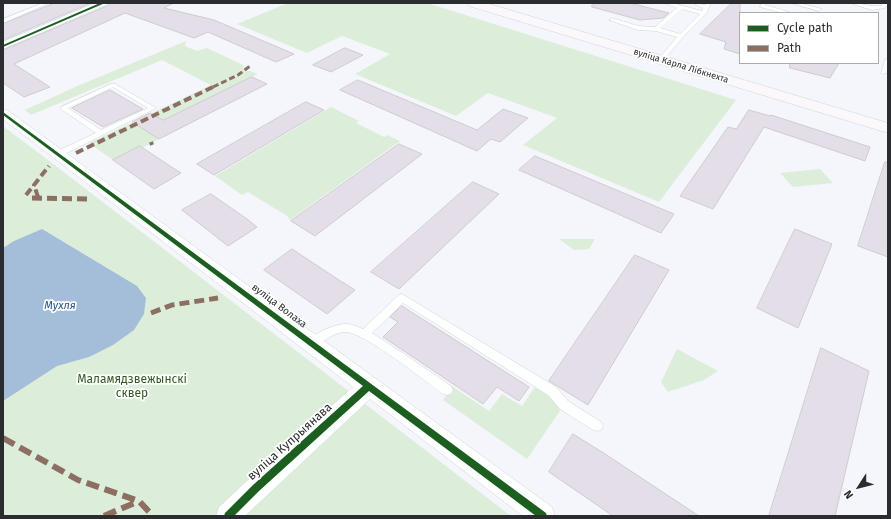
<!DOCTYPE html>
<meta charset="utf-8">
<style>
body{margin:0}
#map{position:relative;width:891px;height:519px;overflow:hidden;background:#f4f6fb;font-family:"Fira Sans",sans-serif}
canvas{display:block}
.frame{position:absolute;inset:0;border:4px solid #2a2c2f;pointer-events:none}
.legend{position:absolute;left:739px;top:12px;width:140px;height:52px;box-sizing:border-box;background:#fff;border:1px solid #aaabac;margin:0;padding:5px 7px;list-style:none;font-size:12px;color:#2a2c2f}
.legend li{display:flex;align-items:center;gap:8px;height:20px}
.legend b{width:20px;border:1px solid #aaabac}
.north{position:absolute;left:839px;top:467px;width:40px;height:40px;-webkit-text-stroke:3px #fff;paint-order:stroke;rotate:234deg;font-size:11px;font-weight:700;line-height:16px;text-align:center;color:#2a2c2f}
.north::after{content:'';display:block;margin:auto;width:14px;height:18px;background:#2a2c2f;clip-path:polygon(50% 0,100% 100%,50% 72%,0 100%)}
</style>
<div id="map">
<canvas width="891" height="519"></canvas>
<div class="frame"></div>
<ul class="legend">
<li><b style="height:5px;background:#1b5e20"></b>Cycle path</li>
<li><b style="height:5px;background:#8d6e63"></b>Path</li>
</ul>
<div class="north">N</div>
</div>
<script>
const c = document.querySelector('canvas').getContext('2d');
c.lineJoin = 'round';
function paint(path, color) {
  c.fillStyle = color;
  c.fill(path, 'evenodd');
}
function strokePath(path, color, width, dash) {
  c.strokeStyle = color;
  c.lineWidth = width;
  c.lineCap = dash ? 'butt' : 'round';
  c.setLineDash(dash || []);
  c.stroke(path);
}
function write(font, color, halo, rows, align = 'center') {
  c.font = font + ' "Fira Sans",sans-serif';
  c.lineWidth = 3.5;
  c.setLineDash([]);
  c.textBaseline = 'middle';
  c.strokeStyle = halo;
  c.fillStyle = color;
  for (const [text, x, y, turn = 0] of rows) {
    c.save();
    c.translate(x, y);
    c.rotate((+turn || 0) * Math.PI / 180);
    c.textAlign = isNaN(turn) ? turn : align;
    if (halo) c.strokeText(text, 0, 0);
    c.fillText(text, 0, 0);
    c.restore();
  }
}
const green = new Path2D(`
 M 288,3 L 427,3 L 736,100 L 659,202 L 523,145 L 557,118 L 488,93 L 456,116 L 355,74 L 390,54 L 342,36 L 307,53 L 237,24 Z
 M 186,41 L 185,46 L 197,51 L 207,48 L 245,66 L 242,68 L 258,74 L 145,129 L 159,139 L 142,148 L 139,147 L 113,160 L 89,143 L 211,85 L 162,60 L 31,115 L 25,110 L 75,87 Z
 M 331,107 L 359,121 L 356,123 L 384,137 L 387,135 L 400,141 L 290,220 L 287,216 L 248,192 L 242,195 L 215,176 Z
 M 3,126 L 52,163 L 511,516 L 3,516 Z
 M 820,169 L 833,183 L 793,187 L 780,173 Z
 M 559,239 L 595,239 L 589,249 L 574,250 Z
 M 677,349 L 718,371 L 704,380 L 668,392 L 661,382 Z
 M 452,386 L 489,411 L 502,394 L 522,406 L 535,387 L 564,405 L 527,459 L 443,400 Z`);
const water = new Path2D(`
 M 42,229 L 137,286 L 146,298 L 144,314 L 134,330 L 113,345 L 89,357 L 57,366 L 3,401 L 3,248 L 14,241 Z`);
const building = new Path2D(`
 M 55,3 L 91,3 L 3,40 L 3,24 Z
 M 110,3 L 174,3 L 164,8 L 214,20 L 294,54 L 276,62 L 208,32 L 194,38 L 125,13 L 14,64 L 50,87 L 24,97 L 3,83 L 3,50 L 107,6 Z
 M 593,3 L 630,3 L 669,13 L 663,18 L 640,20 L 592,7 Z
 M 732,3 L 740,3 L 740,54 L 724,49 L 726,42 L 700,34 Z
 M 345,48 L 363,55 L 331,72 L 313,65 Z
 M 790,63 L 839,63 L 830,78 L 790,68 Z
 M 252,77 L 267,84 L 159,139 L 132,122 L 150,113 L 163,120 Z
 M 358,80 L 477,130 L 503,109 L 528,118 L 500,142 L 491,139 L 477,151 L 340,90 Z
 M 110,90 L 143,109 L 103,127 L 72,108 Z
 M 306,102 L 324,110 L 214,175 L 197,164 Z
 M 749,110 L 770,116 L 771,115 L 870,147 L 865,161 L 764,127 L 713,209 L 680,196 L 728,127 L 736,129 Z
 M 399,144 L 422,154 L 315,236 L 291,221 Z
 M 140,146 L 170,166 L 181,173 L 154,189 L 113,160 Z
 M 535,156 L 674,214 L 661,233 L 645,226 L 519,170 Z
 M 885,162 L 888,162 L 888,257 L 858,246 Z
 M 473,182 L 499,194 L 399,289 L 371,272 Z
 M 211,194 L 247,219 L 257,227 L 228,246 L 182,210 Z
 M 795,229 L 832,244 L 798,328 L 757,308 Z
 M 292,249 L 342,282 L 355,290 L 327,314 L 264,270 Z
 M 635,255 L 669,270 L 588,405 L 549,381 Z
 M 402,306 L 529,387 L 519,401 L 497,387 L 483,404 L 383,337 L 398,322 L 390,317 Z
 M 821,348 L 869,371 L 835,516 L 769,516 Z
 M 573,434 L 602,452 L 699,516 L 613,516 L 549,472 Z`);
const service = new Path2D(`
 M 43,3 L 49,3 L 3,23 L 3,19 Z
 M 664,3 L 672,3 L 702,11 L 703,8 L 693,3 L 705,5 L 706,3 L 711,3 L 706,14 L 683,37 L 663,61 L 661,62 L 658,60 L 677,37 L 656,31 L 638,30 L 609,20 L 612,18 L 638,26 L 655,27 L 677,8 ZM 682,9 L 700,14 L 680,34 L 660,28 Z
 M 762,3 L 767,3 L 765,5 L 792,13 L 783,13 L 760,7 Z
 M 791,3 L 799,3 L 822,9 L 819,11 Z
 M 850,3 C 861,3 870,7 881,6 L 883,3 L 888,4 L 885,8 L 872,10 Z
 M 888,58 L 887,73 L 882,74 L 881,73 L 885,60 Z
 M 111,84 L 115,84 L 156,108 L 61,156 L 55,156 L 55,152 L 96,133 L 61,109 L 61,107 ZM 113,87 L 148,108 L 101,130 L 68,108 Z
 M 402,294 L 556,387 L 568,401 L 601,422 L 603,426 L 601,430 L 597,431 L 593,430 L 560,409 L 548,395 L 403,303 L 372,333 L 401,352 L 451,386 L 453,390 L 451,394 L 447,395 L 443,394 C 425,381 365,333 346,332 C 335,332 325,340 316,346 L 312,347 L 308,346 L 307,343 C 311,334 337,323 347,324 C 352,324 358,327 363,329 L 399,295 Z`);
const minor = new Path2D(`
 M 95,3 L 108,3 L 106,5 L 3,49 L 3,42 Z
 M 3,109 L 7,110 L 552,507 L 555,516 L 523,516 L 370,399 L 245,516 L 216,516 L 219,507 L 248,480 L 353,387 L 3,119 Z`);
const secondary = new Path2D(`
 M 467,3 L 486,3 L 888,123 L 888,133 L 469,6 Z`);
const quietFar3 = new Path2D(`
 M 213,87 L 238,75 L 250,66`);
const quietFar2 = new Path2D(`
 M 151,142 L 152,145
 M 76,153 L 215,86
 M 26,195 L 34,185
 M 38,197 L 34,185 L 49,166`);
const quietFar1 = new Path2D(`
 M 38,196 L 38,198
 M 32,198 L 91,199
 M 151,313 L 172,305 L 218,298`);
const quiet = new Path2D(`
 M 3,438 L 78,480 L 139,501 L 153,516
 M 104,516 L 139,501`);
const cycleway = new Path2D(`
 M 100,3 L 105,3 L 3,47 L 3,45 Z
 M 3,112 L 546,513 L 547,516 L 536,516 L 369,391 L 259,491 L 234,516 L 224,516 L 225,513 L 253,485 L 363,386 L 3,115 Z`);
const farStreetnames = [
 ["вуліца Карла Лібкнехта",681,66,17]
];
const streetNames = [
 ["вуліца Волаха",279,306,37]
];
const waterNames = [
 ["Мухля",60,306]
];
const nearParknames = [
 ["Маламядзвежынскі",132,380],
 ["сквер",132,394]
];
const nearStreetnames = [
 ["вуліца Купрыянава",290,442,-42]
];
paint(green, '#dceeda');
paint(water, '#a4bdd8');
paint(building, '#e4dee8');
strokePath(building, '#ccccd0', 1);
strokePath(service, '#d1d3d7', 1);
strokePath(minor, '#d1d3d7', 1);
strokePath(secondary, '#d1d3d7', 1);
paint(service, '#fdfefe');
paint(minor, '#fdfefe');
paint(secondary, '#faf8fa');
strokePath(quietFar3, '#8d6e63', 3, [6, 3]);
strokePath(quietFar2, '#8d6e63', 4, [8, 4]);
strokePath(quietFar1, '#8d6e63', 5, [10, 5]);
strokePath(quiet, '#8d6e63', 6, [13, 6]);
paint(cycleway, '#1b5e20');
write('9px', '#2a2c2f', '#fff', farStreetnames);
write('10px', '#2a2c2f', '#fff', streetNames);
write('italic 11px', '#255586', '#fff', waterNames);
write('12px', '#305922', '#fff', nearParknames);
write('12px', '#2a2c2f', '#fff', nearStreetnames);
</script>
